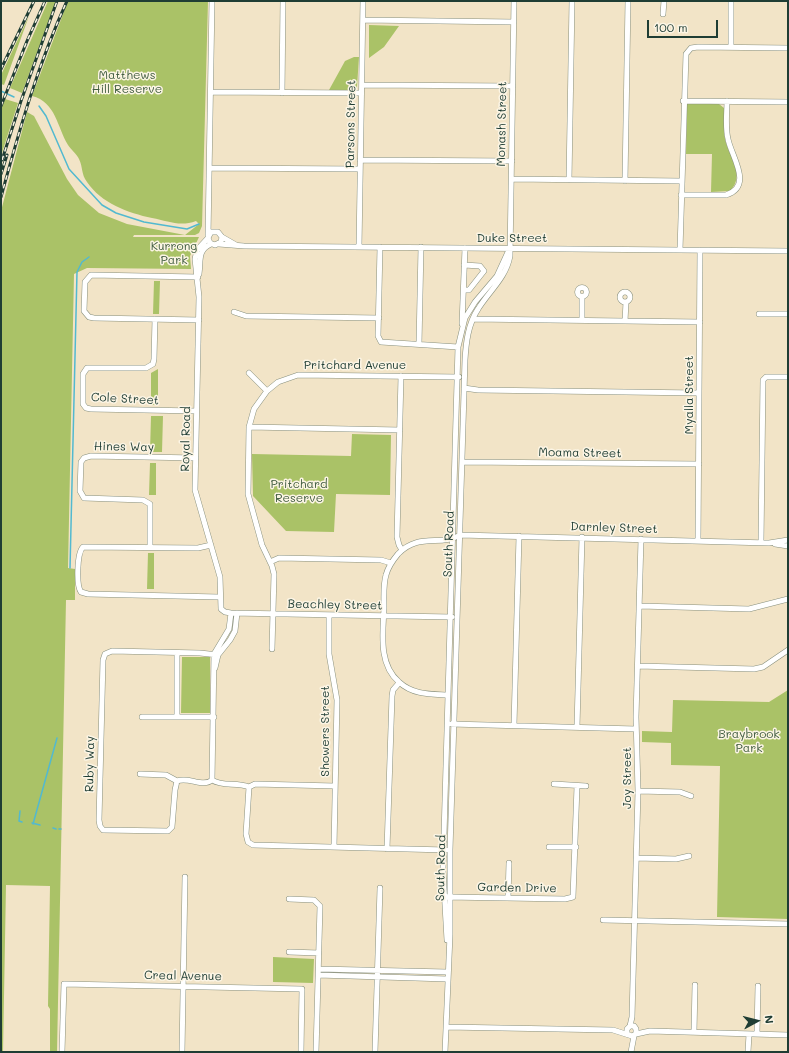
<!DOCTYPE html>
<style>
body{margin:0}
#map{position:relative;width:789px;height:1053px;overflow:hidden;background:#f2e4c7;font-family:Mali,sans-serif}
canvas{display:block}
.frame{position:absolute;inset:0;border:2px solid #1f3d34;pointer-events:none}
.north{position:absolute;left:737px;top:1001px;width:40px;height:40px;-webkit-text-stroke:3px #fcf5e5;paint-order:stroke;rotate:83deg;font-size:11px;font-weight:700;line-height:16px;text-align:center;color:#1f3d34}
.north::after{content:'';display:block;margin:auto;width:14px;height:18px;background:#1f3d34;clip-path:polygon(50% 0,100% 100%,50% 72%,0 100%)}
.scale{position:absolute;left:647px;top:20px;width:71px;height:18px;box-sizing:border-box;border:2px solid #1f3d34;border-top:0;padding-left:5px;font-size:12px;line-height:14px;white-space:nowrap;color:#1f3d34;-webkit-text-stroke:3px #fcf5e5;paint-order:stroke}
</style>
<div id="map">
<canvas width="789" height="1053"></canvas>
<div class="frame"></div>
<div class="north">N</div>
<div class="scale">100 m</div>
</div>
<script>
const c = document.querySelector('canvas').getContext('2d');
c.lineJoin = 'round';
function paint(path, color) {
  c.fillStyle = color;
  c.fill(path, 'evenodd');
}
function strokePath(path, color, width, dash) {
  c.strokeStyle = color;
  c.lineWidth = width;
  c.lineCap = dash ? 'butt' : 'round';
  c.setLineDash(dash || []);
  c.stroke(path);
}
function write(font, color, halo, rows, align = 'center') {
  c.font = font + ' Mali,sans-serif';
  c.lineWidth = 3;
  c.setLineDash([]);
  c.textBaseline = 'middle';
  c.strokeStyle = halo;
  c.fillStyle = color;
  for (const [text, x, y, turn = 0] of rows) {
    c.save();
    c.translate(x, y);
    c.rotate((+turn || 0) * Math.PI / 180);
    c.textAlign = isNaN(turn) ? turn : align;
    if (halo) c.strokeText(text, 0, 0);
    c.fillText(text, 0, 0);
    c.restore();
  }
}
const green = new Path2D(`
 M 48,1 L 56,1 L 22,93 L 10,88 Z
 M 68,1 L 208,1 L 202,226 L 199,233 L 195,235 L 134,235 L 133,237 L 199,237 L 190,256 L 191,269 L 87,268 L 74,274 L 68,568 L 75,569 L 75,600 L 66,600 L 57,1052 L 50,1052 L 50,1009 L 48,1006 L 50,886 L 6,885 L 3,1052 L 1,1052 L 1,211 L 27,112 L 34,116 L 67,179 L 78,195 L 99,213 L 127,224 L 185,235 L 199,224 L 196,221 C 180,227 168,221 152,218 C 128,213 101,203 87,182 C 81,174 83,167 79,159 C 77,154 71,150 68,145 C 57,127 56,102 32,96 Z
 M 29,16 L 4,85 L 1,84 L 1,75 Z
 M 369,25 L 399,26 L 384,47 L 369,58 Z
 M 354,57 L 359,57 L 357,87 L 354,90 L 329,90 L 345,61 Z
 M 5,99 L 18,103 L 1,156 L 1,109 Z
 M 687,104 L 719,104 L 724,108 C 725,118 723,129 725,139 C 729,157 746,175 730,191 L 711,192 L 712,154 L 686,154 Z
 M 154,281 L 160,281 L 159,314 L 153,314 Z
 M 158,369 L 158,405 L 151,405 L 151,373 Z
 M 151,416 L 163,416 L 162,452 L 150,452 Z
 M 352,434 L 391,435 L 390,495 L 336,494 L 334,532 L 286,531 L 253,496 L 252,454 L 351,456 Z
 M 150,463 L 156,463 L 156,495 L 149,495 Z
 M 148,553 L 154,553 L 154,589 L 147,589 Z
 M 182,657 L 210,657 L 210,713 L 181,713 Z
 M 788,690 L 788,919 L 717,917 L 720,766 L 671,765 L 671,743 L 642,742 L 642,731 L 672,732 L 673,700 L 769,702 Z
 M 273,957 L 314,959 L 313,983 L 273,982 Z`);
const stream = new Path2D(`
 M 1,91 L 14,97
 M 39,106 L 46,116 L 69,169 L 102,205 L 116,213 L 144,222 L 187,229 L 199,224
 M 70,568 L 77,272 L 82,262 L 89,257
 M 20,811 L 19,821 L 22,822
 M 32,823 L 40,825
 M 33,824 L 57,738
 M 53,828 L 56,829
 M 59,829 L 61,829`);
const minor = new Path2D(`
 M 663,14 L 664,1
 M 363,20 L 514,22
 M 731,47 L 731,1
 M 362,85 L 513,86
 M 211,92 L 361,93
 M 282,93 L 283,1
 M 683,101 L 788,102
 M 360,160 L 512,161
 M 210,168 L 360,169
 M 512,179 L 681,181
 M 569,180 L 572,1
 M 625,181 L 628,1
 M 681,195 L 726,195 C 754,186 731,156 728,139 C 725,127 727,113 727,101
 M 208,236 L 212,1
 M 222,237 L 236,245
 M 208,238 L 210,243 L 215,245 L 221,242 L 222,237 L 218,232 L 211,232 L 208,238 L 197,250 L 195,259 L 199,297 L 195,490 L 220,577 L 221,609 L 225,612 L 231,613 L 452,617
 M 219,244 L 244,246 L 788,251
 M 359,247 L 363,1
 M 380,247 L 378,336 L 381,342 L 458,347
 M 680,250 L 686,54 L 691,48 L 698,47 L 788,48
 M 199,274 C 201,261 197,250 211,244
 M 198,277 L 91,275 L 85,282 L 84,311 L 89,317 L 94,318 L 199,320
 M577.5 292a4.5 4.5 0 1 1 9 0a4.5 4.5 0 1 1-9 0Z
 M 464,290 L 469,290 L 484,271 L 480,266 L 464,265
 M620 297a5 5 0 1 1 10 0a5 5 0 1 1-10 0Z
 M 582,297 L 582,320
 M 234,312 L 246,316 L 379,318
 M 759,314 L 788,314
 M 155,319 L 154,359 L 153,364 L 146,368 L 87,368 L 83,374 L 83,404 L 86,408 L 91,409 L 196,411
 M 473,319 L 700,322
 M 625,321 L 626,302
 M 462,324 L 465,248
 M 419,344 L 421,247
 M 249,373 L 267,391
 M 401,376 L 397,537 L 399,545 L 402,550
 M 464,388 L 478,390 L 699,393
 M 249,427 L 400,430
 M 462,462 L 699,464
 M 698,541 L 700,250
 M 761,542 L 763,380 L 766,377 L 788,377
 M 775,544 L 788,546
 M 211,545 L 198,548 L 83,547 C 77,553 76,585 81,592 L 88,594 L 219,597
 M 150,547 L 150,504 L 143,500 L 84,498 L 80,491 L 81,462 L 84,458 L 91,456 L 196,458
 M 270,562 L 279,558 L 381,560 L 391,563
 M 640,606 L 749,609 L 788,599
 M 329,615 L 329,654 L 337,700 L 334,847
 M 272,649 L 274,574 L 272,566 L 262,545 L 248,494 L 249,427 L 254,409 L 267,391 L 278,382 L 298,375 L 459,377
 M 177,653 L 177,717 L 214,717
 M 218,655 L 200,653 L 112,651 L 105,654 L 103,660 L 99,820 L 100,826 L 103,830 L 168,831 L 172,827 L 175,790 L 177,781 C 188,776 203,788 212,780 L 214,654 L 229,629 L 231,613
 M 638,666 L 754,669 L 763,667 L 788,650
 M 215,668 L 218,655 L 230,640 L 235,631 L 237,613
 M 448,695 C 431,694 413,695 399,682 C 378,664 383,633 384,608 C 384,597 383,585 386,575 C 388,567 393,560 398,554 C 419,532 441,547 460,535 L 769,543 L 788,540
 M 142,717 L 177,717
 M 451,724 L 636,729
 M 514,725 L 519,536
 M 577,727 L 582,537
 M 140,774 L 166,775 L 177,781
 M 212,780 C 223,787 236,782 249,787
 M 554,784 L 586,786
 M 249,787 L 246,834 L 248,842 L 253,845 L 446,850
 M 249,787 L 255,784 L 335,786
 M 638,791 L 680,792 L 691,796
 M 549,847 L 576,847
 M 387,849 L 392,696 L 393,690 L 399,683
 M 636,858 L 676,859 L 689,856
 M 447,897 L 565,899 L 573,897 L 577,786
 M 508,898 L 509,863
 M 289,899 L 314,900 L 320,906 L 316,1052
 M 603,920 L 788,924
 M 447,940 L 443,870 L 458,347 L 465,318 L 475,302 L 497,276 L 508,252
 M 289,952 L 319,953
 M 318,969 L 447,972
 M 318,975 L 447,979
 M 630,1026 L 632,1017 L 638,791 L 636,717 L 641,539
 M 446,1027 L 613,1030 L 632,1036 L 636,1034 L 636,1029 L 634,1026 L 630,1026 L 627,1029 L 627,1033
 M 694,1032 L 695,985
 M 636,1034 L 650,1031 L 788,1035
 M 757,1034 L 758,986
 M 62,1052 L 64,984 L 302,989 L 301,1052
 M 182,1052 L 185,877
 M 375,1052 L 380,888
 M 445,1052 L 450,935 L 450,850 L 465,360 C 466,343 468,324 478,309 C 489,291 506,278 510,256 L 514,1
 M 631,1052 L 634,1036
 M 748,1052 L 749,1034`);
const rail = new Path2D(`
 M 1,69 L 34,1
 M 1,106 L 27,41 L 45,1
 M 2,160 L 21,101 L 57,1
 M 1,174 L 7,155
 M 1,197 C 19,131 38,64 67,1`);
const parkNames = [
 ["Matthews",127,75],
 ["Hill Reserve",127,89],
 ["Kurrong",174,246],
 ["Park",174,260],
 ["Pritchard",299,484],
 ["Reserve",299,498],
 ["Braybrook",749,734],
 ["Park",749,748]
];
const streetNames = [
 ["Parsons Street",351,124,-89],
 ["Monash Street",502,124,-89],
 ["Duke Street",512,238],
 ["Pritchard Avenue",355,365],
 ["Myalla Street",689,395,-90],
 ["Cole Street",125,399,3],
 ["Royal Road",186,439,-89],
 ["Hines Way",124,447,1],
 ["Moama Street",580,453,1],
 ["Darnley Street",614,528,2],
 ["South Road",449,544,-88],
 ["Beachley Street",335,605,1],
 ["Showers Street",325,731,-90],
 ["Ruby Way",90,764,-89],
 ["Joy Street",627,778,-90],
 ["South Road",441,868,-89],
 ["Garden Drive",517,888,1],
 ["Creal Avenue",183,976,1]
];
paint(green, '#aac267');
strokePath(stream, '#52b9d0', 1.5);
strokePath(minor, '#88907e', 6);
strokePath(minor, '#fff', 5);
strokePath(rail, '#1f3d34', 3);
strokePath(rail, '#fcf5e5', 1.5, [4.5]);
write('12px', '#425e41', '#fcf5e5', parkNames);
write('12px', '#1f3d34', '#fcf5e5', streetNames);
</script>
